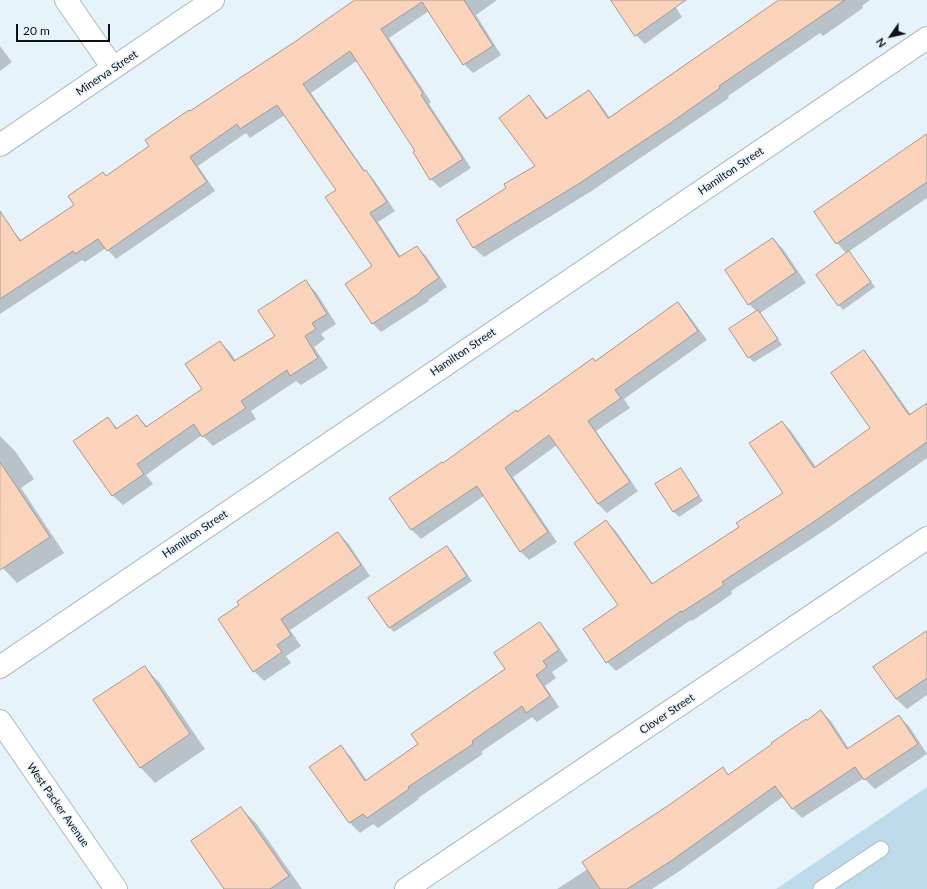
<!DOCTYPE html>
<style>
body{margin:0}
#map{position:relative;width:927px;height:889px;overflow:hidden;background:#e7f3fb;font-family:Lato,sans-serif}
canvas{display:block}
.north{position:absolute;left:871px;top:16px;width:40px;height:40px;-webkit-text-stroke:3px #e7f3fb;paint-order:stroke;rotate:236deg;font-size:11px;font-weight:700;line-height:16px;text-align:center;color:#0e1215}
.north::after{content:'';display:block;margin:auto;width:14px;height:18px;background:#0e1215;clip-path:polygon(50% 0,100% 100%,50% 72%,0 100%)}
.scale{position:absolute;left:16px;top:24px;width:94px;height:18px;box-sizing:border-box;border:2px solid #0e1215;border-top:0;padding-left:5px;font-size:12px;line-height:14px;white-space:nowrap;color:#0e1215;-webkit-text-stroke:3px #e7f3fb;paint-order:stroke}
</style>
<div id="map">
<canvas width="927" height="889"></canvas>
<div class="north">N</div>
<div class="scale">20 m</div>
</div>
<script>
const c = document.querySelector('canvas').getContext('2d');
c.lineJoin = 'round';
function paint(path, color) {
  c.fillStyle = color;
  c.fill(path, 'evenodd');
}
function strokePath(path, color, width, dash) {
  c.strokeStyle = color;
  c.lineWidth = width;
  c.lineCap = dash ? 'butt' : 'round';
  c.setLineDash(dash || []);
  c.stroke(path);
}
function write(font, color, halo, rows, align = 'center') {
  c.font = font + ' Lato,sans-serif';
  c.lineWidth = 3;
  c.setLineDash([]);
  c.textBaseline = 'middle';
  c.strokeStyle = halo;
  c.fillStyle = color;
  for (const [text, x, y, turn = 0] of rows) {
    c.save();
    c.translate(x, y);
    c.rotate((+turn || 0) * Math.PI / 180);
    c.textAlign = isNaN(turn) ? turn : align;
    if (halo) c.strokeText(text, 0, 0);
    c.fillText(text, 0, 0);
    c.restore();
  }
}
const green = new Path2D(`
 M 927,787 L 927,889 L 776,889 Z`);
const shadow = new Path2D(`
 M 356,0 L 497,0 L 476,15 L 501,55 L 473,73 L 464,64 L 429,11 L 389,38 L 431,102 L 429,104 L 471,168 L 440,188 L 431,179 L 417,151 L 358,60 L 311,93 L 365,171 L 374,180 L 395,211 L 378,222 L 401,257 L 417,247 L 426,256 L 447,287 L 428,300 L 429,301 L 381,332 L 373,324 L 373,266 L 337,190 L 285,115 L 250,138 L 246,133 L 198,166 L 215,191 L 116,259 L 106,248 L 85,262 L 82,260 L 0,314 L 0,237 L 11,229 L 22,241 L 75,205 L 106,177 L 151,147 L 190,112 L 294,44 Z
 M 616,0 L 671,0 L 682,17 L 645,44 L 636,35 Z
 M 783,0 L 870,0 L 862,6 L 863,8 L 823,36 L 820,33 L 728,96 L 729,98 L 590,192 L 484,257 L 474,248 L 457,221 L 507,188 L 536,166 L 529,97 L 538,106 L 548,119 L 589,91 L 598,101 L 610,118 Z
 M 0,46 L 12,62 L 0,71 Z
 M 927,136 L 927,198 L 848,252 L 854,258 L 875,287 L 843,310 L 839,305 L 847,254 L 837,243 Z
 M 773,239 L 783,249 L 806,283 L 760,313 L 782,345 L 754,362 L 749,358 L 731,329 L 757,312 L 749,304 Z
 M 305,282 L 316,292 L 336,324 L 321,334 L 325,339 L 314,347 L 328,368 L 301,385 L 296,381 L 251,411 L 256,419 L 213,446 L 202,435 L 146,475 L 153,484 L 123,505 L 112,495 L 108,418 L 118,429 L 137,416 L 148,427 L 203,390 L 220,342 L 230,352 L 236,361 L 276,336 Z
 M 678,303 L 687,313 L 707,340 L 624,399 L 630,408 L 596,431 L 638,491 L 607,513 L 598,504 L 557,445 L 513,477 L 557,542 L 529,560 L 520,551 L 484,496 L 421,539 L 412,530 L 443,464 L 517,413 L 595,362 Z
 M 864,352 L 873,361 L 911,415 L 927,404 L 927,458 L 828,528 L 731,591 L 732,594 L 692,621 L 691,620 L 616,671 L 607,662 L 620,605 L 606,521 L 615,530 L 653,584 L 740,527 L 784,493 L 782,422 L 791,431 L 816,467 L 871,428 Z
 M 0,436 L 15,451 L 34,479 L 21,488 L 64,553 L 17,583 L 0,565 Z
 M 681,469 L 685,474 L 703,501 L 679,517 L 674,512 L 657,485 Z
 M 338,533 L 348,543 L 370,576 L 290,630 L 301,646 L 286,656 L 291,663 L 264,681 L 254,671 L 240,605 Z
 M 447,547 L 452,552 L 472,581 L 394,632 L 389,627 Z
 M 539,624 L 550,634 L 568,661 L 552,672 L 556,678 L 545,686 L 559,707 L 537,722 L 532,717 L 481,752 L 483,754 L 418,798 L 419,799 L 378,828 L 373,824 L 360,833 L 350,823 L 311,767 L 341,747 L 351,757 L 367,781 L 420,745 L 507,669 Z
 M 927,632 L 927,695 L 907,709 L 896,699 Z
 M 144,667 L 159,682 L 205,749 L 155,783 L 141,768 Z
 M 821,711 L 831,721 L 849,749 L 899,717 L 909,726 L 927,754 L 875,789 L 864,778 L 802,818 L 793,809 L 784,796 L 681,870 L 652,889 L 557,889 L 588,869 L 670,806 L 722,769 L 729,775 Z
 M 241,808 L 256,823 L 302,889 L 225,889 Z`);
const building = new Path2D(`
 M 355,0 L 464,0 L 493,46 L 463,65 L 422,2 L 381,29 L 423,93 L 421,95 L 463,159 L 430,180 L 413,152 L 415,151 L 350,51 L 303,84 L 364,171 L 366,170 L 387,202 L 370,213 L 399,257 L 417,246 L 439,278 L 420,291 L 421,292 L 372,324 L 345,284 L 372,266 L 325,197 L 336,190 L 277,105 L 240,129 L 237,124 L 190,157 L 207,182 L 107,251 L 98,239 L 75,254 L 73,251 L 0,299 L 0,211 L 20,241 L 74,205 L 68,196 L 103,172 L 106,176 L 149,146 L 145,140 L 189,110 L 190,111 L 293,43 Z
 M 611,0 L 686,0 L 635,36 Z
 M 779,0 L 845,0 L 719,86 L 720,88 L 669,124 L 580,183 L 473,248 L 456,220 L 506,188 L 504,184 L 535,166 L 499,118 L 529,95 L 546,119 L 589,90 L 608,118 Z
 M 927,134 L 927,182 L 836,244 L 814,212 Z
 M 773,238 L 796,272 L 748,305 L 725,270 Z
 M 849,251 L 871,282 L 838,306 L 816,275 Z
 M 306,280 L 327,314 L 312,323 L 316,329 L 305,336 L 318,358 L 290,376 L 287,370 L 241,401 L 246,408 L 202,437 L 194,424 L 137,464 L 144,474 L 112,496 L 73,441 L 108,417 L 116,429 L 137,415 L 146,427 L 202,389 L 185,364 L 220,341 L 234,361 L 275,336 L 258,311 Z
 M 678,302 L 698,331 L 615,390 L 621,398 L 588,421 L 630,482 L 598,504 L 549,435 L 505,468 L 548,532 L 520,552 L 477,486 L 411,530 L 389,498 L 442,462 L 443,463 L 516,410 L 517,412 L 593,358 L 595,361 Z
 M 758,310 L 778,339 L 748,358 L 729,329 Z
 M 864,350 L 909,415 L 927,403 L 927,442 L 818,519 L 722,582 L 724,585 L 682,612 L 681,611 L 606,663 L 583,629 L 618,605 L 574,543 L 606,520 L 652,584 L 739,527 L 736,523 L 783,493 L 749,443 L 782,421 L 814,468 L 870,428 L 831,373 Z
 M 0,462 L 50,537 L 0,570 Z
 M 681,468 L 699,496 L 673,512 L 655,484 Z
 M 338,532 L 361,565 L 281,619 L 291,635 L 277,645 L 282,652 L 253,672 L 218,619 L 239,605 L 237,602 Z
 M 447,546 L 467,576 L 389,628 L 368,598 Z
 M 540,622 L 559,650 L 543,661 L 547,667 L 536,675 L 550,696 L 526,713 L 522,706 L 472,741 L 473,744 L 408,787 L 409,789 L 367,818 L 363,814 L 349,823 L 309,767 L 341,745 L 365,781 L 418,744 L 411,734 L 505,669 L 494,653 Z
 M 927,631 L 927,678 L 896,699 L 873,667 Z
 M 145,666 L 190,734 L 140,768 L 93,700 Z
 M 821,710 L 847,749 L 899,715 L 918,744 L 864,780 L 855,767 L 792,809 L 775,786 L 671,861 L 627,889 L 600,889 L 582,862 L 669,805 L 723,767 L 728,775 L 772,744 L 771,743 L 806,719 L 807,720 Z
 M 241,807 L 289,876 L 270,889 L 224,889 L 191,841 Z`);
const lane = new Path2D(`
 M 821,889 L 881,849`);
const street = new Path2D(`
 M 66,0 L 113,68
 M 0,145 L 213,0
 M 0,667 L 927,38
 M 0,721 L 116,889
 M 406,889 L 927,538`);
const streetNames = [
 ["Minerva Street",107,73,-34],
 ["Hamilton Street",731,171,-34],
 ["Hamilton Street",463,352,-34],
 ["Hamilton Street",195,534,-34],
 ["Clover Street",667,714,-34],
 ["West Packer Avenue",58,805,55]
];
paint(green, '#bedbec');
paint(shadow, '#0003');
paint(building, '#fbd3ba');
strokePath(building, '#a49891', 1);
strokePath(lane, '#aebac2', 17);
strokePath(street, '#aebac2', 24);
strokePath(lane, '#fff', 15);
strokePath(street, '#fff', 22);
write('11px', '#0e1215', '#e7f3fb', streetNames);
</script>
